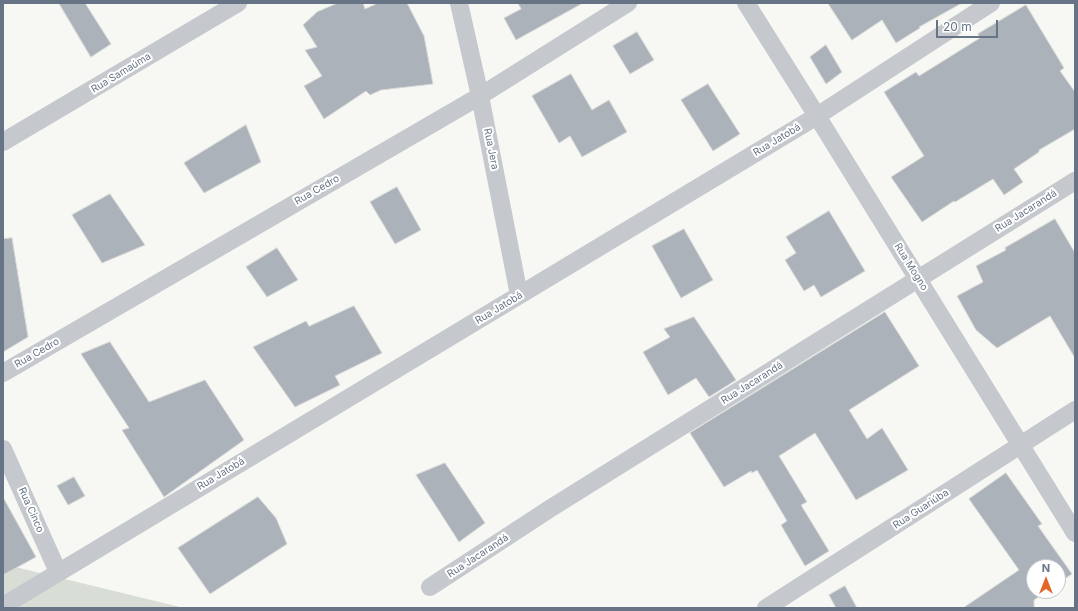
<!DOCTYPE html>
<meta charset="utf-8">
<style>
body{margin:0}
#map{position:relative;width:1078px;height:611px;overflow:hidden;background:#f7f7f4;font-family:Inter,sans-serif}
canvas{display:block}
.frame{position:absolute;inset:0;border:4px solid #667485;pointer-events:none}
.north{position:absolute;left:1026px;top:559px;width:40px;height:40px;box-sizing:border-box;background:#fff;border:1px solid #c2c7ce;border-radius:50%;rotate:0deg;font-size:11px;font-weight:700;line-height:16px;text-align:center;color:#667485}
.north::after{content:'';display:block;margin:auto;width:14px;height:18px;background:#e46727;clip-path:polygon(50% 0,100% 100%,50% 72%,0 100%)}
.scale{position:absolute;left:936px;top:20px;width:62px;height:18px;box-sizing:border-box;border:2px solid #667485;border-top:0;padding-left:5px;font-size:12px;line-height:14px;white-space:nowrap;color:#667485;-webkit-text-stroke:3px #fff;paint-order:stroke}
</style>
<div id="map">
<canvas width="1078" height="611"></canvas>
<div class="frame"></div>
<div class="north">N</div>
<div class="scale">20 m</div>
</div>
<script>
const c = document.querySelector('canvas').getContext('2d');
c.lineJoin = 'round';
function paint(path, color) {
  c.fillStyle = color;
  c.fill(path, 'evenodd');
}
function strokePath(path, color, width, dash) {
  c.strokeStyle = color;
  c.lineWidth = width;
  c.lineCap = dash ? 'butt' : 'round';
  c.setLineDash(dash || []);
  c.stroke(path);
}
function write(font, color, halo, rows, align = 'center') {
  c.font = font + ' Inter,sans-serif';
  c.lineWidth = 4;
  c.setLineDash([]);
  c.textBaseline = 'middle';
  c.strokeStyle = halo;
  c.fillStyle = color;
  for (const [text, x, y, turn = 0] of rows) {
    c.save();
    c.translate(x, y);
    c.rotate((+turn || 0) * Math.PI / 180);
    c.textAlign = isNaN(turn) ? turn : align;
    if (halo) c.strokeText(text, 0, 0);
    c.fillText(text, 0, 0);
    c.restore();
  }
}
const green = new Path2D(`
 M 3,564 L 184,608 L 3,608 Z`);
const building = new Path2D(`
 M 59,3 L 85,3 L 111,44 L 91,57 Z
 M 338,3 L 363,3 L 365,9 L 378,3 L 407,3 L 424,36 L 433,84 L 381,90 L 370,95 L 366,91 L 324,119 L 304,86 L 322,76 L 305,50 L 317,47 L 303,25 L 317,12 Z
 M 518,3 L 583,3 L 516,40 L 504,18 L 521,9 Z
 M 828,3 L 962,3 L 919,27 L 920,28 L 896,43 L 882,20 L 852,40 Z
 M 1026,5 L 1064,68 L 1060,71 L 1075,92 L 1075,129 L 1039,150 L 1039,152 L 1014,169 L 1023,182 L 1004,195 L 993,179 L 955,202 L 954,201 L 922,222 L 891,177 L 924,156 L 884,92 L 916,72 L 919,76 L 980,38 L 978,34 Z
 M 637,32 L 654,60 L 630,74 L 613,46 Z
 M 826,45 L 842,72 L 826,84 L 810,57 Z
 M 571,74 L 592,110 L 609,100 L 627,132 L 582,157 L 570,136 L 559,143 L 532,96 Z
 M 708,84 L 740,134 L 713,151 L 681,100 Z
 M 246,125 L 261,162 L 204,193 L 184,163 Z
 M 397,187 L 421,230 L 395,244 L 370,202 Z
 M 110,194 L 145,245 L 102,263 L 72,215 Z
 M 829,211 L 865,271 L 821,297 L 814,285 L 804,291 L 785,260 L 796,253 L 786,237 Z
 M 1055,219 L 1075,253 L 1075,358 L 1050,316 L 997,348 L 976,330 L 957,296 L 983,282 L 976,266 L 1006,250 L 1005,248 Z
 M 684,229 L 713,280 L 681,298 L 652,246 Z
 M 12,238 L 28,337 L 3,352 L 3,239 Z
 M 277,248 L 298,280 L 267,297 L 246,267 Z
 M 354,306 L 382,353 L 335,376 L 340,385 L 295,407 L 253,347 L 306,321 L 309,326 Z
 M 885,312 L 919,366 L 849,410 L 867,439 L 882,428 L 908,470 L 856,500 L 815,433 L 779,456 L 807,502 L 801,505 L 829,551 L 805,566 L 781,525 L 787,521 L 757,470 L 752,473 L 751,471 L 724,487 L 690,433 Z
 M 694,317 L 736,380 L 709,397 L 696,378 L 668,395 L 643,352 L 670,337 L 664,329 Z
 M 110,342 L 149,402 L 205,380 L 244,440 L 164,497 L 122,430 L 129,428 L 81,354 Z
 M 445,463 L 485,523 L 459,542 L 416,475 Z
 M 1006,473 L 1042,524 L 1038,526 L 1072,574 L 1058,583 L 1058,567 L 1034,567 L 1034,591 L 1047,591 L 1034,600 L 1034,608 L 963,608 L 1019,570 L 969,499 Z
 M 74,477 L 85,496 L 68,505 L 57,486 Z
 M 3,497 L 36,557 L 3,575 Z
 M 258,497 L 276,518 L 287,544 L 210,594 L 178,548 Z
 M 845,586 L 857,608 L 836,608 L 829,595 Z`);
const minor = new Path2D(`
 M 459,3 L 480,96 L 519,295
 M 746,3 L 817,116 L 1075,533
 M 3,142 L 238,3
 M 3,373 L 480,96 L 628,3
 M 3,449 L 58,572
 M 430,587 L 551,508 L 1075,181
 M 3,606 L 817,116 L 991,3
 M 766,608 L 1075,410`);
const streetNames = [
 ["Rua Samaúma",121,73,-31],
 ["Rua Jatobá",777,140,-31],
 ["Rua Jera",491,149,79],
 ["Rua Cedro",317,190,-30],
 ["Rua Jacarandá",1026,211,-32],
 ["Rua Mogno",911,267,58],
 ["Rua Jatobá",499,308,-31],
 ["Rua Cedro",37,353,-30],
 ["Rua Jacarandá",752,383,-32],
 ["Rua Jatobá",221,474,-31],
 ["Rua Guariúba",921,509,-33],
 ["Rua Cinco",31,510,66],
 ["Rua Jacarandá",478,556,-33]
];
paint(green, '#d8ded5');
paint(building, '#abb2b9');
strokePath(building, '#d8d9d6', 1);
strokePath(minor, '#c5c8cc', 18);
write('10px', '#667485', '#fff', streetNames);
</script>
